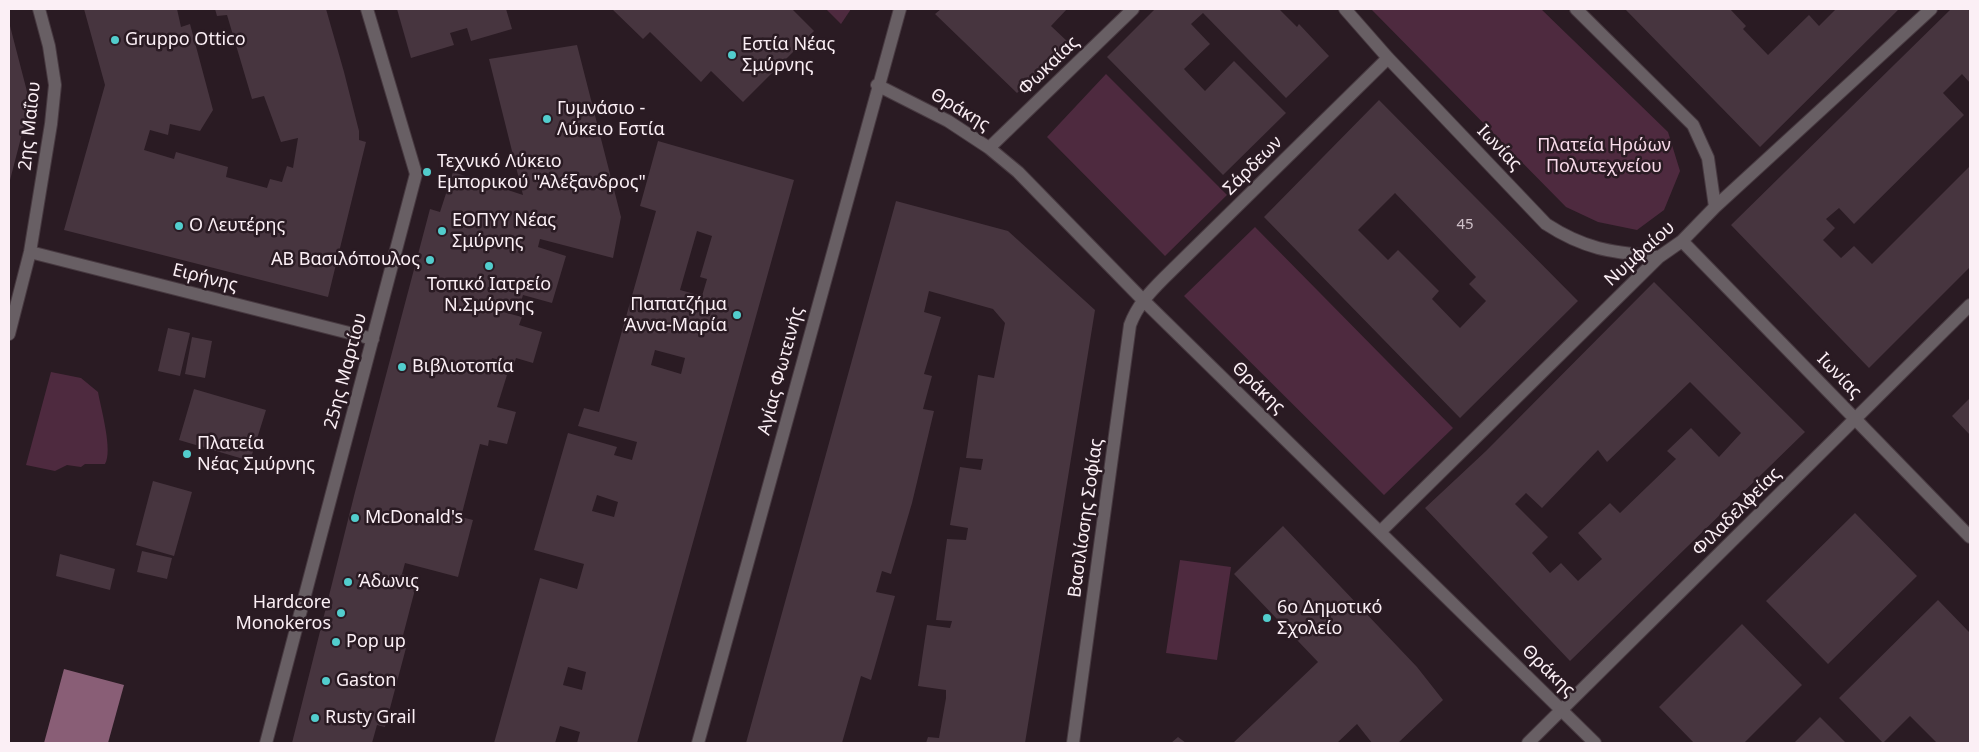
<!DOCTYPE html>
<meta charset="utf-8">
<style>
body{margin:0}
#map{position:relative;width:1979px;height:752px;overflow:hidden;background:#2a1b23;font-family:"Noto Sans",sans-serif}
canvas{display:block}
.frame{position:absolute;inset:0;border:10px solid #fbeff5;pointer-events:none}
</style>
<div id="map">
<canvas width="1979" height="752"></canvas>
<div class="frame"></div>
</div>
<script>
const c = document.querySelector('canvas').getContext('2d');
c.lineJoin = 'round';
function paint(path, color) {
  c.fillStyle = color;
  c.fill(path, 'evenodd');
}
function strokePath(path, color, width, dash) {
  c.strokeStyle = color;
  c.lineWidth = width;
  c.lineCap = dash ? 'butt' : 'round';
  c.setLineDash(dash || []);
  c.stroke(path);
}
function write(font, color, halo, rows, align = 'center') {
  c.font = font + ' "Noto Sans",sans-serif';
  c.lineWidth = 5;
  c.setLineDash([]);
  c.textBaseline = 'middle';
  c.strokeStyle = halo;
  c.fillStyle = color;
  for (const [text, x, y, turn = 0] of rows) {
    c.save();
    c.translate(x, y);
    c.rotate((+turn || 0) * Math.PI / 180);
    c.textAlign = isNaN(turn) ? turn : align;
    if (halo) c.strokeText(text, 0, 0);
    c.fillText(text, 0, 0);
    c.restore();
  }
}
const green = new Path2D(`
 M 826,9 L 851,9 L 841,24 Z
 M 1371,9 L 1541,9 L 1668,132 L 1680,171 L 1664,210 L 1637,230 L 1598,222 L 1566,207 Z
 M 1106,74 L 1227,195 L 1165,256 L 1047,137 Z
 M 1255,227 L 1453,428 L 1384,495 L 1184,296 Z
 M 51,372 L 81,378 L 98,392 C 101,409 113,451 105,464 L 85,464 L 81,467 L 67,465 L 55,471 L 26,465 Z
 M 1180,560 L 1231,567 L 1217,660 L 1166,653 Z`);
const water = new Path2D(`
 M 64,669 L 124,685 L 108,743 L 44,743 Z`);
const building = new Path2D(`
 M 84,9 L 177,9 L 181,27 L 190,24 L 213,110 L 200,131 L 170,124 L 168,135 L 150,130 L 144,150 L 174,159 L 176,152 L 228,167 L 226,177 L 267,188 L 270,179 L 282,182 L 287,166 L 293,168 L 298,138 L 281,142 L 264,96 L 252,99 L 227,15 L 217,16 L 215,9 L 326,9 L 344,72 L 359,131 L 359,140 L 366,142 L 328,297 L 64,230 L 105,85 Z
 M 397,9 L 506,9 L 512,29 L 471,41 L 467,28 L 450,33 L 454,45 L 411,58 Z
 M 612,9 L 792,9 L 814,31 L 743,102 L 711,71 L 701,82 L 650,32 L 643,39 Z
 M 941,9 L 1067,9 L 1051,26 L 1069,43 L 1017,93 L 935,14 Z
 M 1155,9 L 1279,9 L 1297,27 L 1299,24 L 1329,56 L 1286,98 L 1203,13 L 1191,24 L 1210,44 L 1184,69 L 1205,91 L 1234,61 L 1286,113 L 1223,175 L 1107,57 Z
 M 1625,9 L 1730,9 L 1746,26 L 1743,29 L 1768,55 L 1809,15 L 1819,26 L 1836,9 L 1899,9 L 1760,147 Z
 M 1951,9 L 1970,9 L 1970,83 L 1962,74 L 1943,93 L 1964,115 L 1854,224 L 1839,208 L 1826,219 L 1835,228 L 1823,240 L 1841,258 L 1854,246 L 1872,264 L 1970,166 L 1970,267 L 1869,368 L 1731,225 Z
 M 9,22 L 30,103 L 9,184 Z
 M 577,45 L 621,217 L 613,258 L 540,239 L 538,247 L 566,256 L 552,303 L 523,295 L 520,305 L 506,301 L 503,312 L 522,317 L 519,325 L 542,332 L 533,363 L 516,358 L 514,364 L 492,358 L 489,370 L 507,375 L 497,407 L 516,412 L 507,444 L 489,440 L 488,446 L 480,444 L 461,517 L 473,520 L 458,577 L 405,563 L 402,574 L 418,578 L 400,647 L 406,648 L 385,727 L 377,725 L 372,743 L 292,743 L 355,492 L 430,209 L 440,212 L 453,172 L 523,195 L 489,59 Z
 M 1379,100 L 1578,301 L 1460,418 L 1264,217 ZM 1395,193 L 1476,277 L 1469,284 L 1486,301 L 1460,328 L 1432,299 L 1439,291 L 1398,250 L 1388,260 L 1358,230 Z
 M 658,141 L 794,180 L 637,743 L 577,743 L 580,732 L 560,726 L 555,743 L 494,743 L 540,578 L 577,589 L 584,564 L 534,550 L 568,433 L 617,447 L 614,455 L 632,460 L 637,442 L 578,426 L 584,408 L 599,412 L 656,211 L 640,206 ZM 697,231 L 712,236 L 700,277 L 707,279 L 702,296 L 680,290 ZM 655,350 L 685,358 L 681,374 L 651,365 ZM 597,495 L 618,502 L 614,517 L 592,511 ZM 568,667 L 586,672 L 582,690 L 563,685 Z
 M 896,201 L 1008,231 L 1095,310 L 1025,743 L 926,743 L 928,737 L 939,738 L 946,698 L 946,690 L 918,686 L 927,625 L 950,628 L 952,621 L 936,620 L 947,539 L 966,540 L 968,528 L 950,525 L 960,467 L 981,470 L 983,459 L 966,458 L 978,375 L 994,378 L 1005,323 L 993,309 L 929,291 L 924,312 L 941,317 L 924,374 L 932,376 L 923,409 L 934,411 L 912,503 L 891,574 L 882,571 L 876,592 L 895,596 L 871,680 L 861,676 L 842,743 L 746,743 Z
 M 1654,282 L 1805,432 L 1570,661 L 1425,508 L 1486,451 ZM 1690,382 L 1741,433 L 1719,457 L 1691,428 L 1667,451 L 1676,459 L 1620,513 L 1610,503 L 1578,533 L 1602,559 L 1578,581 L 1561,563 L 1550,573 L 1532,553 L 1548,537 L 1515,504 L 1526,493 L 1542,508 L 1598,450 L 1607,462 Z
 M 168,328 L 190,333 L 180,376 L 158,371 Z
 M 192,337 L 212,341 L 205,378 L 185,374 Z
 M 194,389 L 266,410 L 250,461 L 179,440 Z
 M 1970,398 L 1970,435 L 1952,416 Z
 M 153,481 L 192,492 L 174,556 L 136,545 Z
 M 1855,513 L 1917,576 L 1828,664 L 1766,601 Z
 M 1283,526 L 1417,667 L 1443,700 L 1398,743 L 1372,743 L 1357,724 L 1337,743 L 1233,743 L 1318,662 L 1234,574 Z
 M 142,551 L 172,558 L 167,579 L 137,572 Z
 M 60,554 L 115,569 L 110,590 L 56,576 Z
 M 1938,600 L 1970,633 L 1970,743 L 1937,743 L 1910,716 L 1883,743 L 1839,698 Z
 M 1742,624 L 1802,685 L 1744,743 L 1694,743 L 1659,707 Z
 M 1820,717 L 1846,743 L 1794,743 Z
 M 1178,737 L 1186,743 L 1171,743 Z`);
const minor = new Path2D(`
 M 1345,9 L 1388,58 L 1546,224 C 1586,250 1612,252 1659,257
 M 1576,9 L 1693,125 L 1708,158 L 1715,207
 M 877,85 L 948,121 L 989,148 L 1018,172 L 1143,300 L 1595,743
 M 989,148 L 1133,9
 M 1682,241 L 1970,537
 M 30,252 L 373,339
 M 9,334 L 30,252 L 51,124 L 55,85 L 49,46 L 39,9
 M 1380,532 L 1659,257 L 1682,241 L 1715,207 L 1931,9
 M 266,743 L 416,174 L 367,9
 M 698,743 L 900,9
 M 1073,743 L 1130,325 C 1137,306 1149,293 1164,278 L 1388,58
 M 1528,743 L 1970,305`);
const markers = [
 [115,40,5,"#52cdcd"],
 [732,55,5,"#52cdcd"],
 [547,119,5,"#52cdcd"],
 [427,172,5,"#52cdcd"],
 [179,226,5,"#52cdcd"],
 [442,231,5,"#52cdcd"],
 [430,260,5,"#52cdcd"],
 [489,266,5,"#52cdcd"],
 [737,315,5,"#52cdcd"],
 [402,367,5,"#52cdcd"],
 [187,454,5,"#52cdcd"],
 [355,518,5,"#52cdcd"],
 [348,582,5,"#52cdcd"],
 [341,613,5,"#52cdcd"],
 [1267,618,5,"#52cdcd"],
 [336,642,5,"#52cdcd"],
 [326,681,5,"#52cdcd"],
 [315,718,5,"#52cdcd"]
];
const numberNames = [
 ["45",1465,225]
];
const poiNames = [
 ["Gruppo Ottico",125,40],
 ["Εστία Νέας",742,45],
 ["Σμύρνης",742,66],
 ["Γυμνάσιο -",557,109],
 ["Λύκειο Εστία",557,130],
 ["Τεχνικό Λύκειο",437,162],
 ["Εμπορικού \"Αλέξανδρος\"",437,183],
 ["ΕΟΠΥΥ Νέας",452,221],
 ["Σμύρνης",452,242],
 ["Ο Λευτέρης",189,226],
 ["ΑΒ Βασιλόπουλος",420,260,"right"],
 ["Τοπικό Ιατρείο",489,285,"center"],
 ["Ν.Σμύρνης",489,306,"center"],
 ["Παπατζήμα",727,305,"right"],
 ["Άννα-Μαρία",727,326,"right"],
 ["Βιβλιοτοπία",412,367],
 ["Πλατεία",197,444],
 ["Νέας Σμύρνης",197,465],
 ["McDonald's",365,518],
 ["Άδωνις",358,582],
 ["Hardcore",331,603,"right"],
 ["Monokeros",331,624,"right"],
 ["6ο Δημοτικό",1277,608],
 ["Σχολείο",1277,629],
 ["Pop up",346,642],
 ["Gaston",336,681],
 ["Rusty Grail",325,718]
];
const streetNames = [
 ["Φωκαίας",1049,66,-44],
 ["Θράκης",960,110,31],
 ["2ης Μαΐου",30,126,-84],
 ["Ιωνίας",1499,148,46],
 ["Σάρδεων",1253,166,-45],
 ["Νυμφαίου",1640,254,-42],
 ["Ειρήνης",205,278,14],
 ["25ης Μαρτίου",346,371,-75],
 ["Αγίας Φωτεινής",781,371,-75],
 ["Ιωνίας",1839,376,46],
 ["Θράκης",1258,388,44],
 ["Φιλαδελφείας",1737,512,-45],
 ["Βασιλίσσης Σοφίας",1086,518,-82],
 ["Θράκης",1548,671,44]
];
const parkNames = [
 ["Πλατεία Ηρώων",1604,146],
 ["Πολυτεχνείου",1604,167]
];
paint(green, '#4e2a3f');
paint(water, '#895e76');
paint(building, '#47353f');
strokePath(minor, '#473940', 14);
strokePath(minor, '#685f64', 12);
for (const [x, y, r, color] of markers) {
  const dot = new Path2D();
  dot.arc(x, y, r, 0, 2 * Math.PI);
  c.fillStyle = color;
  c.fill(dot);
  strokePath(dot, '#2a1b23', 2);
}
write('15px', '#cec0c8', null, numberNames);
write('18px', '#fbeff5', '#2a1b23', poiNames, 'left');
write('18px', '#fbeff5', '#2a1b23', streetNames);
write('18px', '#f7dae9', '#2a1b23', parkNames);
</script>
